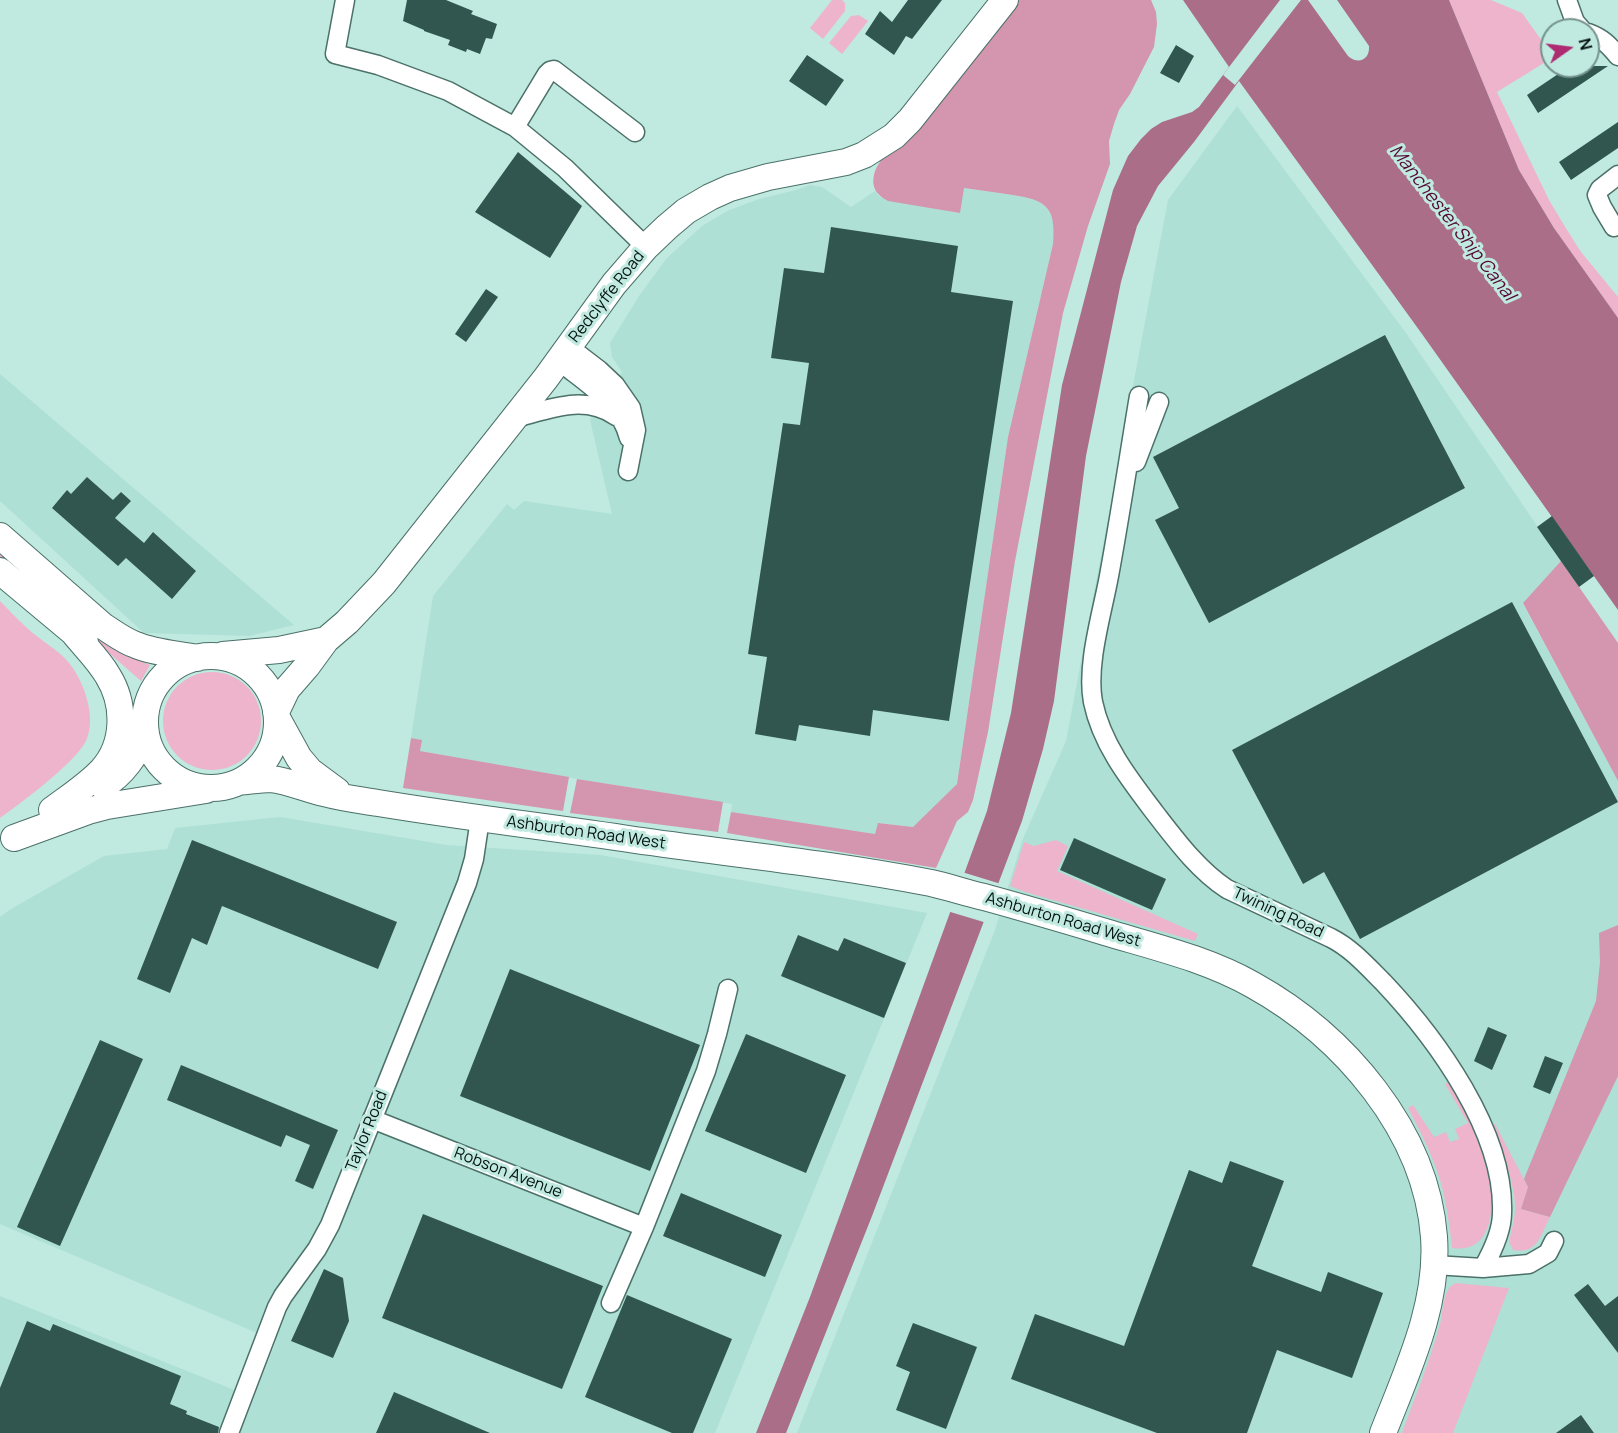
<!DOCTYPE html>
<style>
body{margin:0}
#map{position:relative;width:1618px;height:1433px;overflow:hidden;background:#c0e9e0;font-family:Manrope,sans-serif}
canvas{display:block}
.north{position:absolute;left:1540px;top:18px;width:60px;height:60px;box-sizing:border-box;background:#c0e9e0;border:2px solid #75938d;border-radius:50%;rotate:76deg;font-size:16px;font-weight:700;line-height:24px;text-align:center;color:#041310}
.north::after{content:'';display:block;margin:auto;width:21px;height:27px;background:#ae2a71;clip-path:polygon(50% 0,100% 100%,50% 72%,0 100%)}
</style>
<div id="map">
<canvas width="1618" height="1433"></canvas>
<div class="north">N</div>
</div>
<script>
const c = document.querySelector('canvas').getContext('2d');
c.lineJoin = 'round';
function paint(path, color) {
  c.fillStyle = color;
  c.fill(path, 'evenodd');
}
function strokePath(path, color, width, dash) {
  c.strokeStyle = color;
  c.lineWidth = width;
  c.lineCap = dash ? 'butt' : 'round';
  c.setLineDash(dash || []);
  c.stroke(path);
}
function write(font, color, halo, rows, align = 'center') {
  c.font = font + ' Manrope,sans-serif';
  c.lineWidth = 6;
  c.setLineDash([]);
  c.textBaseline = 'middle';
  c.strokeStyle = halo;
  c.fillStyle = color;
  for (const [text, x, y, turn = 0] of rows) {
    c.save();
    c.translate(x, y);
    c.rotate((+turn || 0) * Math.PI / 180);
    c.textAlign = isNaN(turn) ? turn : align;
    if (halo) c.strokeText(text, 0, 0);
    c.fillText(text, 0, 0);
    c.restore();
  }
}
const built = new Path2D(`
 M 1237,106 L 1406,333 L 1561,561 L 1523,604 L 1618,781 L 1618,1433 L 797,1433 L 995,930 L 1022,841 L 1066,741 L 1168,200 Z
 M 810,185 L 822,187 L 851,207 L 875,191 L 880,197 L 959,213 L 963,188 L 1025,197 L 1035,199 L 1041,203 L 1047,208 L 1053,220 L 1055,228 L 1053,244 L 1008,437 L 957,784 L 914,827 L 879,823 L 875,834 L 744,815 L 731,812 L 732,804 L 577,779 L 420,751 L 421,740 L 411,738 L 433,596 L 507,504 L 514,510 L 524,501 L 612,514 L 590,420 L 622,372 L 612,357 L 610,343 L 639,296 L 666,259 L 702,226 L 727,211 L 759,199 L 796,190 Z
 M 0,374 L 294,625 L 249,636 L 144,633 L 0,501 Z
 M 280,817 L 447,845 L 600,855 L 927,913 L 715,1433 L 240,1433 L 276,1341 L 0,1224 L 0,917 L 11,909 L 104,856 L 167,849 L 175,828 Z
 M 0,1296 L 237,1391 L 220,1433 L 0,1433 Z`);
const green = new Path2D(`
 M 832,0 L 842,0 L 845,3 L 845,11 L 823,39 L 810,28 Z
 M 1449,0 L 1491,0 L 1522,13 L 1552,55 L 1552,58 L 1497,92 L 1549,200 L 1567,230 L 1581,252 L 1618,297 L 1618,318 L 1554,228 L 1519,170 Z
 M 859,15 L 868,21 L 842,54 L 829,43 L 851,16 Z
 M 0,550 L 121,652 L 150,665 L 141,681 L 0,558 Z
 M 0,601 C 9,610 17,619 26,627 C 38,639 59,650 69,663 C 84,681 97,718 86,741 C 74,764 22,802 0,818 Z
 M163 721a49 49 0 1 1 98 0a49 49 0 1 1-98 0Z
 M 1056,840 L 1068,846 L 1057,871 L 1198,934 L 1195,941 L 1025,892 L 1010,886 L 1024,842 L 1034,846 Z
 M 1449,1081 C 1457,1096 1466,1111 1474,1127 C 1487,1154 1501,1207 1484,1235 C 1476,1247 1466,1250 1452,1248 C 1450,1228 1447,1207 1442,1187 C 1435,1160 1421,1133 1408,1108 L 1413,1105 L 1434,1137 L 1446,1132 L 1450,1142 L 1459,1139 L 1455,1129 L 1468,1123 L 1445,1084 Z
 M 1495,1124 L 1528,1187 L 1521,1209 L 1550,1217 C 1541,1234 1538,1255 1513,1250 L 1509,1242 C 1511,1231 1515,1220 1515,1209 C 1516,1187 1501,1146 1493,1125 Z
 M 1456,1283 L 1509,1288 L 1453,1433 L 1402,1433 C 1415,1397 1430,1361 1440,1324 C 1444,1311 1442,1288 1456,1283 Z`);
const forest = new Path2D(`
 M 1017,0 L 1151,0 L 1156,12 L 1157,24 L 1154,47 L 1130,94 L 1119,110 L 1114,124 L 1109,141 L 1110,164 L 1088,226 L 1063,313 L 1015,561 L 988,732 L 973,800 L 968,812 L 957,821 L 936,868 L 727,833 L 731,812 L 875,834 L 878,823 L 913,827 L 957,784 L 1008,437 L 1053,244 C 1057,203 1042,199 1006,194 C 992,192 978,190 964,188 L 960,213 L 888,201 C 877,195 871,188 874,175 C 878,158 896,145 908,132 C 944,88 980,44 1017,0 Z
 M 1561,561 L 1618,643 L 1618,781 L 1523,603 Z
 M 411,738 L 422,740 L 420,751 L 569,777 L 563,811 L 403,788 Z
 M 577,779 L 723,802 L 718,832 L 570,813 Z
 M 1618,925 L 1618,1076 L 1550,1217 L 1521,1209 L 1528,1187 L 1524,1179 L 1596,1001 L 1600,962 L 1599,933 Z`);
const water = new Path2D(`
 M 1183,0 L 1308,0 L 1348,56 C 1358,65 1370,60 1369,46 L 1337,0 L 1449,0 L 1519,170 L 1554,228 L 1618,318 L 1618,610 L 1422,334 L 1239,81 L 1194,142 L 1158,186 L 1137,226 L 1121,282 L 1086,456 L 1054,701 L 1043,749 L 1022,821 L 872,1216 L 786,1433 L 756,1433 L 810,1297 L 987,811 L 1011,713 L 1062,385 L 1113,190 L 1128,156 L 1141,139 L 1151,129 L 1162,122 L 1192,112 L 1199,107 L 1229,67 Z`);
const pier = new Path2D(`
 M 1280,0 L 1301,0 L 1235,85 L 1223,75 Z
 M 962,872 L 1001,884 L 987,923 L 947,911 Z`);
const building = new Path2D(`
 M 407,0 L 446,0 L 473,11 L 471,14 L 497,24 L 492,39 L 486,38 L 480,54 L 467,49 L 466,52 L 448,45 L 450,40 L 424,31 L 424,30 L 403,21 Z
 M 908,0 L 942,0 L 912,39 L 906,36 L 894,55 L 865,34 L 880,11 L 892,22 Z
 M 1176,45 L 1194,56 L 1179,83 L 1160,73 Z
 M 807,55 L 844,80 L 826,106 L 789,81 Z
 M 1570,66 L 1608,66 L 1538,113 L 1527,95 Z
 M 1618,122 L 1618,148 L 1571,180 L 1559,162 Z
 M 518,152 L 582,206 L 550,258 L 475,212 Z
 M 831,227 L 958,246 L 951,292 L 1013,301 L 949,721 L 873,710 L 870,736 L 799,725 L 796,741 L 755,734 L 767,657 L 748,654 L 783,423 L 800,425 L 809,363 L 771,358 L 784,268 L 824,273 Z
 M 486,289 L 498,297 L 466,342 L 455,334 Z
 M 1385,335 L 1465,488 L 1209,623 L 1155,520 L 1179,508 L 1153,457 Z
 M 87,477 L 113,500 L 121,492 L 131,501 L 115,518 L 144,543 L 153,532 L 196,571 L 172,599 L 126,558 L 118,566 L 52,508 L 67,490 L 71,494 Z
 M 1552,516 L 1594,576 L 1579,587 L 1537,527 Z
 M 1512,602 L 1618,802 L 1360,939 L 1324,872 L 1303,884 L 1232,750 Z
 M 1074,838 L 1166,879 L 1152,910 L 1060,870 Z
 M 192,840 L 397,922 L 378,969 L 222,906 L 207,945 L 192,938 L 170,993 L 137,979 Z
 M 798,935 L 838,951 L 844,938 L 906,963 L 884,1018 L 781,976 Z
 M 510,969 L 700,1045 L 650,1171 L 460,1096 Z
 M 1488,1027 L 1507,1035 L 1492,1070 L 1474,1061 Z
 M 746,1034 L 846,1075 L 806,1173 L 705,1131 Z
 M 100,1040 L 143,1059 L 60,1246 L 17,1227 Z
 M 1545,1056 L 1563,1063 L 1550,1094 L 1533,1087 Z
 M 181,1065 L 338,1130 L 313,1189 L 295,1181 L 310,1145 L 286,1135 L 281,1147 L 167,1100 Z
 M 1230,1161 L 1284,1181 L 1252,1266 L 1321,1292 L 1328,1272 L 1383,1293 L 1352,1378 L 1277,1350 L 1247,1433 L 1157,1433 L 1011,1379 L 1035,1314 L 1124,1346 L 1189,1170 L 1222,1183 Z
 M 681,1193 L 782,1235 L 765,1277 L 663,1236 Z
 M 423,1214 L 603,1286 L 562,1389 L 382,1318 Z
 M 324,1269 L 343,1278 L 349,1321 L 333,1358 L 291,1341 Z
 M 1588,1284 L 1605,1306 L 1618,1296 L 1618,1353 L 1574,1295 Z
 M 627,1295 L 732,1339 L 693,1433 L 672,1433 L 585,1397 Z
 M 27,1321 L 50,1331 L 53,1324 L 181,1376 L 170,1404 L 187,1411 L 186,1414 L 219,1427 L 218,1433 L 0,1433 L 0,1388 Z
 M 913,1323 L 977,1347 L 946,1429 L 896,1410 L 910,1372 L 896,1366 Z
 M 394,1392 L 490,1433 L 376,1433 Z
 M 1581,1415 L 1594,1433 L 1556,1433 Z`);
const minor = new Path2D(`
 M 345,0 L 335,54 L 378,65 L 448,91 L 515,127 L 565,168 L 646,247
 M 1567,0 L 1575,22 L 1582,30
 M 1588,33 C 1602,38 1609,45 1618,56
 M 515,127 L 547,74 L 550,71 L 554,70 L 635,132
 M 1614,227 L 1602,207 L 1597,195 L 1600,189 L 1618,175
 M 569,347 L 599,370 L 615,385 L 631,408 L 636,430 L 628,471
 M 559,361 C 586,383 620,402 629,438
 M 1139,396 C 1129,456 1120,516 1109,576 C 1102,614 1086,665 1093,702 C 1102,745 1130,780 1155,813 C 1176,840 1198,870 1227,889 L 1331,938 C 1351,948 1367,966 1383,982 C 1436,1038 1505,1132 1502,1213 C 1502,1232 1492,1252 1483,1268 L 1434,1265
 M 515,418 C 550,409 584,394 616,416
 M 1136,462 L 1159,402
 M 372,1119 L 644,1227
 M 1483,1268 L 1529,1264 L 1548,1253 L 1554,1241
 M 611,1303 L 644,1227 L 706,1071 L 717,1034 L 728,989
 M 229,1433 L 277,1307 L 283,1296 L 317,1249 L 330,1225 L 467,883 L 474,859 L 480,819`);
const secondary = new Path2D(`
 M 0,536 L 103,626 C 114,633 124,641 136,645 C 155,653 177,654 197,658
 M 0,571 L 85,642
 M 223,655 L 279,650 L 326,640
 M145 722a66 66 0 1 1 132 0a66 66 0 1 1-132 0Z
 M 276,712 L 287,689 L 307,666 L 326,640 L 347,622 L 384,583 L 546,378 L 614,284 L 646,247 L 667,227 L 686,211 L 710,197 L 730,188 L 768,177 L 846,162 L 864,155 L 894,136 L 910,120 L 1005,0
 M 277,718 L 299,758 L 310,771 L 337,791
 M 239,782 C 250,781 260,779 271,779 C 289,781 306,789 324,793 C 342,798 360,800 378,803 C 463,817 549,827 635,840 C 734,854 833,864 931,883 C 949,887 966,893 984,897 C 1024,908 1065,920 1105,932 C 1155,947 1207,959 1253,985 C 1343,1035 1426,1130 1434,1237 C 1439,1305 1407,1371 1383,1433
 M 103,786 C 124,774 135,755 146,734
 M 52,810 C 68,798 88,785 102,770 C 125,745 126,705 108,676 C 99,660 85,647 73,632
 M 14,838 L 88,811 L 107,806 L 206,790`);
const streetNames = [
 ["Redclyffe Road",607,297,-52],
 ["Ashburton Road West",586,833,8],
 ["Twining Road",1278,913,25],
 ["Ashburton Road West",1063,920,16],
 ["Taylor Road",367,1131,-68],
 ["Robson Avenue",508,1173,21]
];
const waterNames = [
 ["Manchester Ship Canal",1452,223,52]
];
paint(built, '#aee0d5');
paint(green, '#eeb4cc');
paint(forest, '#d495af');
paint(water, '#aa6e88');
paint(pier, '#c0e9e0');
paint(building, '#31564f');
strokePath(minor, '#4b7169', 21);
strokePath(secondary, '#4b7169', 28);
strokePath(minor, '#fff', 18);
strokePath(secondary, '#fff', 26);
write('16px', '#041310', '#c0e9e0', streetNames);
write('italic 18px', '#540833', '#c0e9e0', waterNames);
</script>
